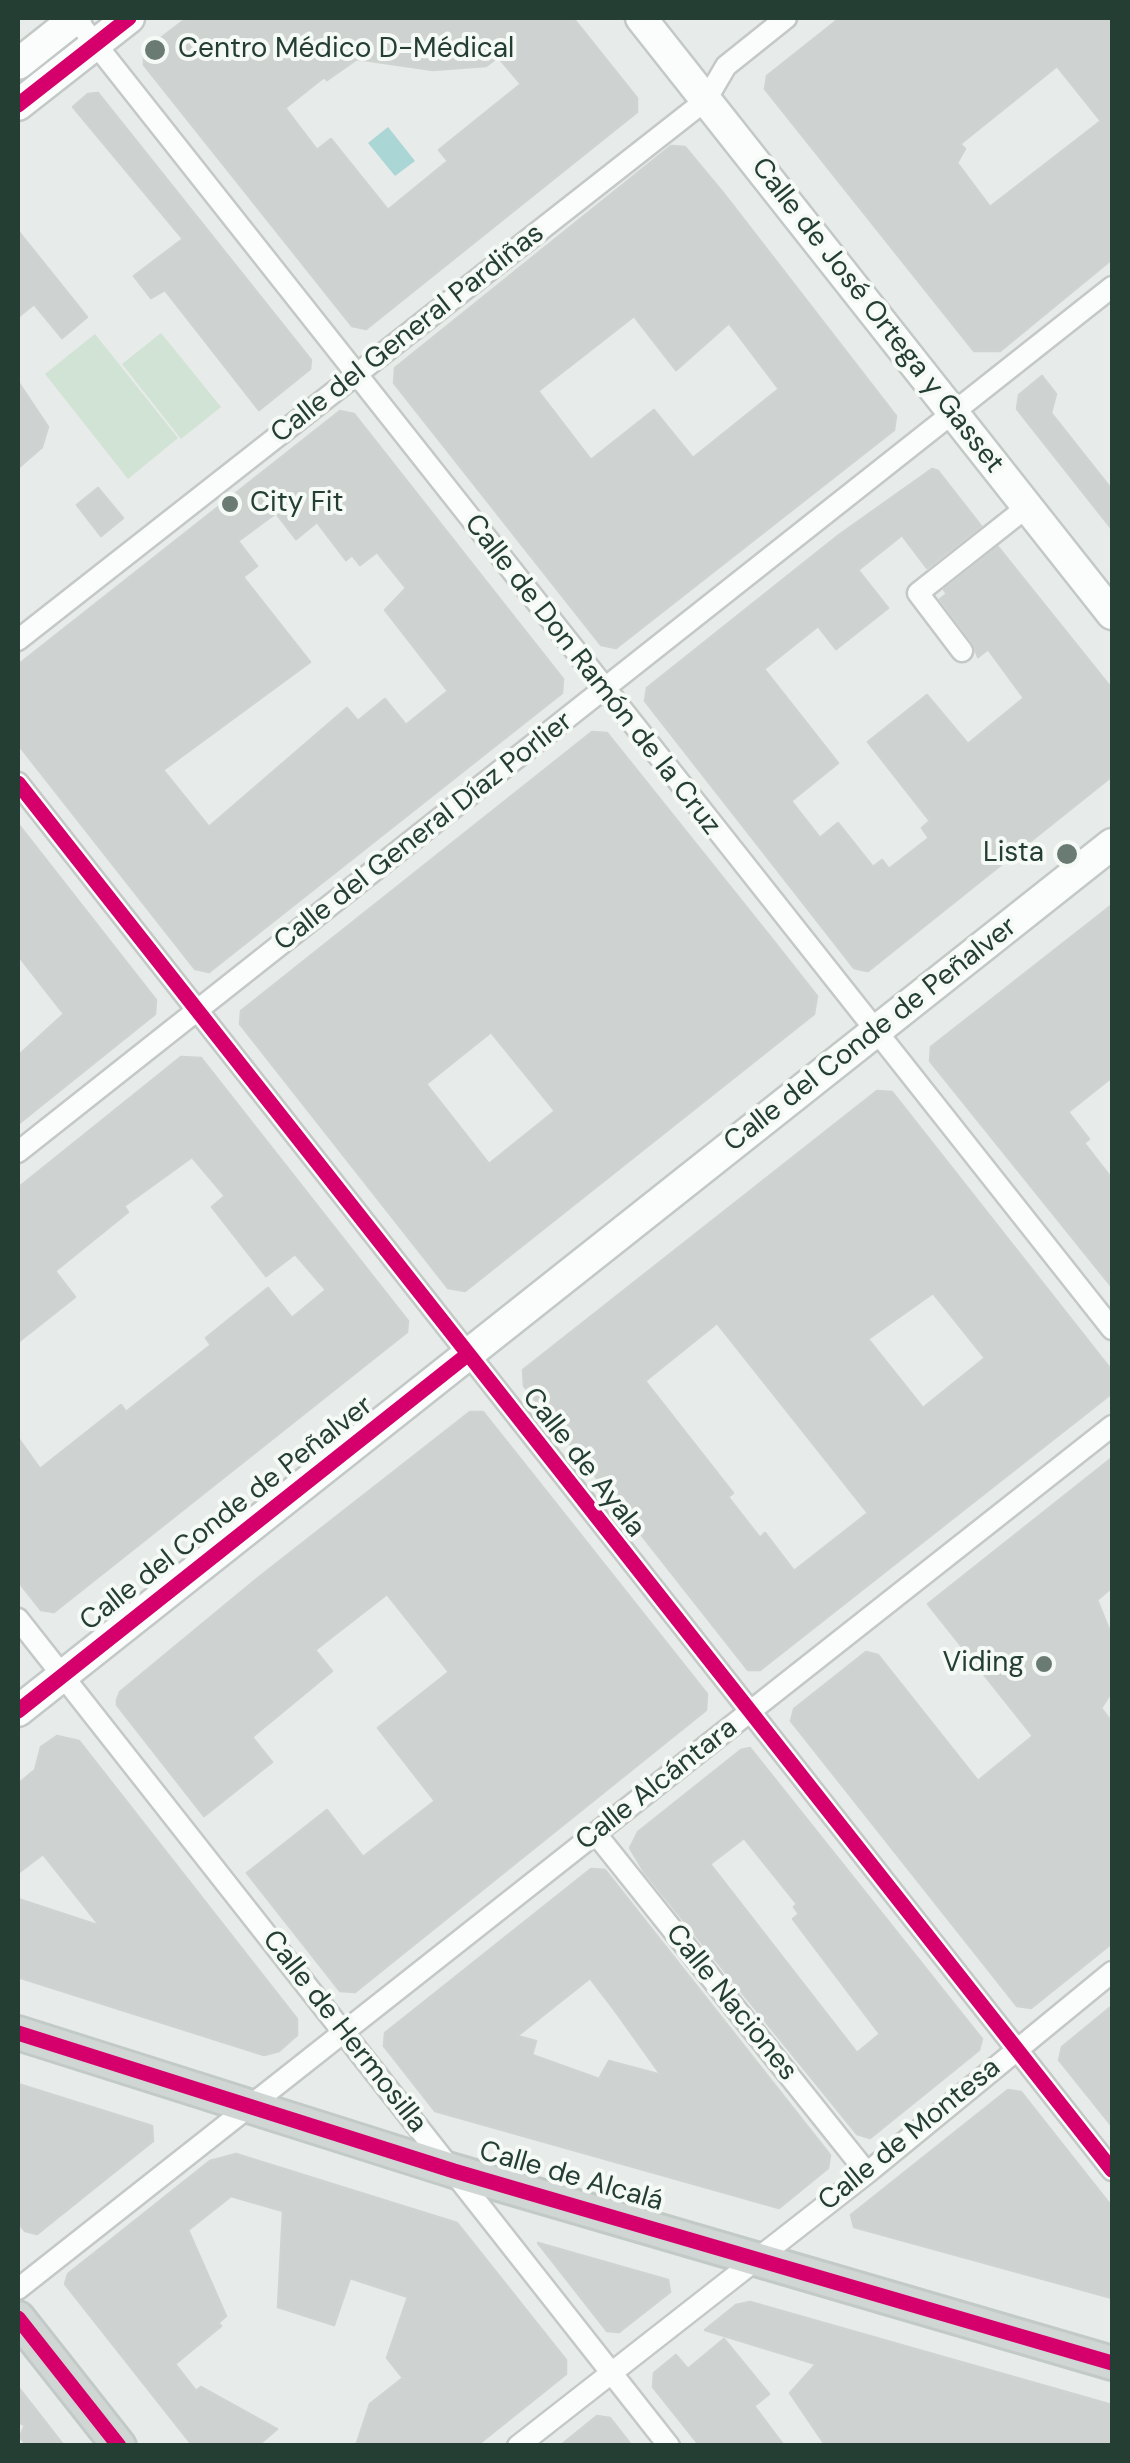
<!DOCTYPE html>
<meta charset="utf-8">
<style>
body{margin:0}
#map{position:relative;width:1130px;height:2463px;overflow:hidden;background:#e7ebe9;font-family:"DM Sans",sans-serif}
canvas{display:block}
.frame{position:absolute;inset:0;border:20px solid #253e34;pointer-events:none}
</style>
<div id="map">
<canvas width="1130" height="2463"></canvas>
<div class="frame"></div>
</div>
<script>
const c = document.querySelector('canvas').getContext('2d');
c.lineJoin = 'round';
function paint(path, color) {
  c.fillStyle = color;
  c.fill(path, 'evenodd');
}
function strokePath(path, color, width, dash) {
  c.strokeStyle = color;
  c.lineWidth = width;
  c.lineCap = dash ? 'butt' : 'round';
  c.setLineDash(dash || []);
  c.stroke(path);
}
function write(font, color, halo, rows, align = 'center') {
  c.font = font + ' "DM Sans",sans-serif';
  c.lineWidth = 8;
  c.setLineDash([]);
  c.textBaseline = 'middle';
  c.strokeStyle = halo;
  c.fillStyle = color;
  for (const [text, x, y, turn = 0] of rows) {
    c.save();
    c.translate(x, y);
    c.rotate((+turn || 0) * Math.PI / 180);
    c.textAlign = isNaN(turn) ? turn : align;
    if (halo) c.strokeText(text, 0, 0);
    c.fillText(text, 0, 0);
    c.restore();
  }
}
const green = new Path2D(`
 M 161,333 L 221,407 L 181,439 L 122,364 Z
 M 95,334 L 178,438 L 128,479 L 45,374 Z`);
const water = new Path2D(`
 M 388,127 L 415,161 L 395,176 L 368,143 Z`);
const building = new Path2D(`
 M 187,18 L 573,18 L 637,98 L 637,112 L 366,329 L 352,326 L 144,65 L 144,51 ZM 498,57 L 521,84 L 439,150 L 448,161 L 388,210 L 331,139 L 317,150 L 285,108 L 324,77 L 327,80 L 357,59 L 433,70 L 486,66 Z
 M 840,18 L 1112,18 L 1112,259 L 1000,351 L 974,351 L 765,89 L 767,76 ZM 1057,66 L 1101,121 L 990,207 L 957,163 L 965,149 L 960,144 Z
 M 98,93 L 311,360 L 310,369 L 259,410 L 165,290 L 151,298 L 134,276 L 183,239 L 73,107 L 88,94 Z
 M 671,146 L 685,147 L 724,194 L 896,416 L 894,430 L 616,648 L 601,645 L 394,383 L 395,368 ZM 634,316 L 676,370 L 729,323 L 779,389 L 693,458 L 654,410 L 591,460 L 538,391 Z
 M 18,231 L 87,317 L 62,338 L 34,304 L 18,317 Z
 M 1042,376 L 1056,394 L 1051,413 L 1112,490 L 1112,529 L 1017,409 L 1019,395 Z
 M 18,382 L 48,427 L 42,447 L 18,468 Z
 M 340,411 L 354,414 L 518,622 L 563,679 L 562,693 L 209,972 L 195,969 L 18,744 L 18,665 ZM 276,513 L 296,539 L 317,522 L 346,560 L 352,555 L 360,565 L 377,552 L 406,588 L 385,610 L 448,691 L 406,725 L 385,699 L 358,721 L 347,708 L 209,827 L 163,770 L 310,662 L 243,577 L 257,566 L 238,541 Z
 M 932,469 L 938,471 L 981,526 L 927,568 L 902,535 L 858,570 L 888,608 L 836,649 L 818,626 L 764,669 L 838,763 L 791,801 L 820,838 L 838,823 L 873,867 L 882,860 L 889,869 L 929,838 L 922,828 L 930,821 L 868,742 L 927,695 L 968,744 L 1024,698 L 988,649 L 978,657 L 973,643 L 940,599 L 947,594 L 944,590 L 998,547 L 1112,689 L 1112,776 L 868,971 L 862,970 L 854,968 L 645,701 L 647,688 L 839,535 Z
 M 98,488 L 123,518 L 101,536 L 77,505 Z
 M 592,732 L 607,733 L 768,934 L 817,996 L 814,1014 L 465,1291 L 448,1288 L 240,1024 L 241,1011 ZM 491,1032 L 555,1111 L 489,1164 L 426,1084 Z
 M 18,824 L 156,1000 L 155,1014 L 18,1124 L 18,1056 L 64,1014 L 18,955 Z
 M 1112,905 L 1112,1077 L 1068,1112 L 1089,1139 L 1084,1143 L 1112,1179 L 1112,1287 L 930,1061 L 931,1047 Z
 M 181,1057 L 201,1058 L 408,1321 L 407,1332 L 54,1612 L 41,1610 L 18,1581 L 18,1438 L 40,1469 L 121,1405 L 126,1412 L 211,1345 L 206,1338 L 268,1288 L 292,1318 L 326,1290 L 295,1254 L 266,1276 L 212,1207 L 225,1196 L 192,1157 L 124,1206 L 128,1212 L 55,1271 L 75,1297 L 18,1342 L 18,1188 Z
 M 877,1091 L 892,1092 L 1112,1371 L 1112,1393 L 760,1670 L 748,1670 L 524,1386 L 523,1370 ZM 933,1293 L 985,1358 L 923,1408 L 868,1339 ZM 717,1323 L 868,1513 L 794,1571 L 765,1533 L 760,1538 L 728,1497 L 733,1493 L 645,1381 Z
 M 470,1412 L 483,1412 L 538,1481 L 707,1694 L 706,1710 L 355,1992 L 340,1991 L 247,1873 L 327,1810 L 363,1857 L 435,1801 L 378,1728 L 449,1672 L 387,1594 L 315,1650 L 332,1671 L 252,1737 L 272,1762 L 204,1816 L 117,1705 L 117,1700 L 120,1692 L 258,1578 Z
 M 1112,1458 L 1112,1587 L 1097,1600 L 1112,1637 L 1112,1691 L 1101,1708 L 1112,1723 L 1112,1943 L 1031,2008 L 1017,2006 L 791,1721 L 794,1709 L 866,1652 L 878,1655 L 978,1781 L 1033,1736 L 928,1604 Z
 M 57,1736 L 79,1741 L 297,2019 L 297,2035 L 279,2051 L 264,2055 L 18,1977 L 18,1899 L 100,1926 L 43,1854 L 18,1873 L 18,1784 L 35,1770 L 41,1747 Z
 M 750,1748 L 982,2039 L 979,2050 L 870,2138 L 857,2134 L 645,1873 L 630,1848 L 638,1832 L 741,1750 ZM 744,1838 L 797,1904 L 794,1907 L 799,1914 L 793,1919 L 880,2034 L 857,2053 L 710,1864 Z
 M 591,1869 L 605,1870 L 830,2155 L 828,2168 L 779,2208 L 435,2111 L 384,2046 L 385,2033 ZM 590,1978 L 616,2012 L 661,2075 L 609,2061 L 599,2079 L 532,2055 L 536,2041 L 517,2036 Z
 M 1112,2006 L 1112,2126 L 1059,2060 L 1062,2047 Z
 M 18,2084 L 152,2126 L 153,2141 L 37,2234 L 25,2231 L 18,2222 Z
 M 1008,2090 L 1021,2092 L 1112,2207 L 1112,2298 L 854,2227 L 851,2215 Z
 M 236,2154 L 457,2223 L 566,2360 L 566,2374 L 476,2446 L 356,2446 L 370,2404 L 403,2378 L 387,2358 L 408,2297 L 350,2278 L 334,2325 L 278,2307 L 283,2211 L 231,2196 L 188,2230 L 226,2316 L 218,2323 L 221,2326 L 175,2364 L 196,2391 L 201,2387 L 277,2429 L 257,2446 L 193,2446 L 65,2284 L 68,2274 L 210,2161 Z
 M 538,2243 L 668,2280 L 670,2292 L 619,2332 L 607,2331 Z
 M 750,2302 L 1112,2405 L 1112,2446 L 826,2446 L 790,2393 L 816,2364 L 705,2330 L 736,2305 Z
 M 724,2339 L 769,2394 L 754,2406 L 784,2446 L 700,2446 L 653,2387 L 654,2373 L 676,2355 L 688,2369 Z
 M 18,2387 L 47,2424 L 64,2446 L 27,2446 L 20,2437 L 25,2425 L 18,2422 Z
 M 597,2416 L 610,2418 L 632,2446 L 560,2446 Z`);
const street = new Path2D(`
 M 75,18 L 1112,1329
 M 18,640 L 706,100 L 726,66 L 786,18
 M 962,651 L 918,593 L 1027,507
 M 18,783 L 1112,2170
 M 18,1152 L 1112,287
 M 18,1619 L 669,2446
 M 596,1834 L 867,2173
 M 18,2289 L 1112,1426
 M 518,2446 L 867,2173 L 1112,1972`);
const secondary = new Path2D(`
 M 641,18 L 1112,614
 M 18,64 L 76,18
 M 18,105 L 129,18
 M 18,1711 L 1112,844`);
const primary = new Path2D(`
 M 18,2033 L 454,2171 L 1112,2363
 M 18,2318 L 119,2446`);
const cycleway = new Path2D(`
 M 18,105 L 129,18
 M 18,783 L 1112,2170
 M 18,1711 L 467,1355
 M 18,2033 L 454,2171 L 1112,2363
 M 18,2318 L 119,2446`);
const markers = [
 [155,50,12,"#697b73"],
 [230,504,10,"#697b73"],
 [1067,854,12,"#697b73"],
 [1044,1664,10,"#697b73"]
];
const poiNames = [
 ["Centro Médico D-Médical",178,50],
 ["City Fit",250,504],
 ["Lista",1044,854,"right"],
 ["Viding",1024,1664,"right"]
];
const streetNames = [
 ["Calle de José Ortega y Gasset",877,316,52],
 ["Calle del General Pardiñas",408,334,-38],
 ["Calle de Don Ramón de la Cruz",592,675,52],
 ["Calle del General Díaz Porlier",424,832,-38],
 ["Calle del Conde de Peñalver",871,1035,-38],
 ["Calle de Ayala",583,1463,52],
 ["Calle del Conde de Peñalver",227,1514,-38],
 ["Calle Alcántara",657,1785,-38],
 ["Calle Naciones",731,2003,51],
 ["Calle de Hermosilla",344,2032,52],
 ["Calle de Montesa",910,2135,-39],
 ["Calle de Alcalá",571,2177,16]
];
paint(green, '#d1e3d4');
paint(water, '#abd6d6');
paint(building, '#ced2d0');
strokePath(building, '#cfd4d2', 2.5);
strokePath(street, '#c4c8c6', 25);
strokePath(secondary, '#c3c9c6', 35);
strokePath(primary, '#c2cac7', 38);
strokePath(street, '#fbfcfc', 20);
strokePath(secondary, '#fbfcfc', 30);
strokePath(primary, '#cfd6d3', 32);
strokePath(cycleway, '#d6006c', 15);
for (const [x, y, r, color] of markers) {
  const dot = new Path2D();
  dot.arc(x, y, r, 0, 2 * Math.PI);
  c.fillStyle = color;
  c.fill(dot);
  strokePath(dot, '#f5faf7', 4);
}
write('28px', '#253e34', '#f5faf7', poiNames, 'left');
write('28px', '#253e34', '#f5faf7', streetNames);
</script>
